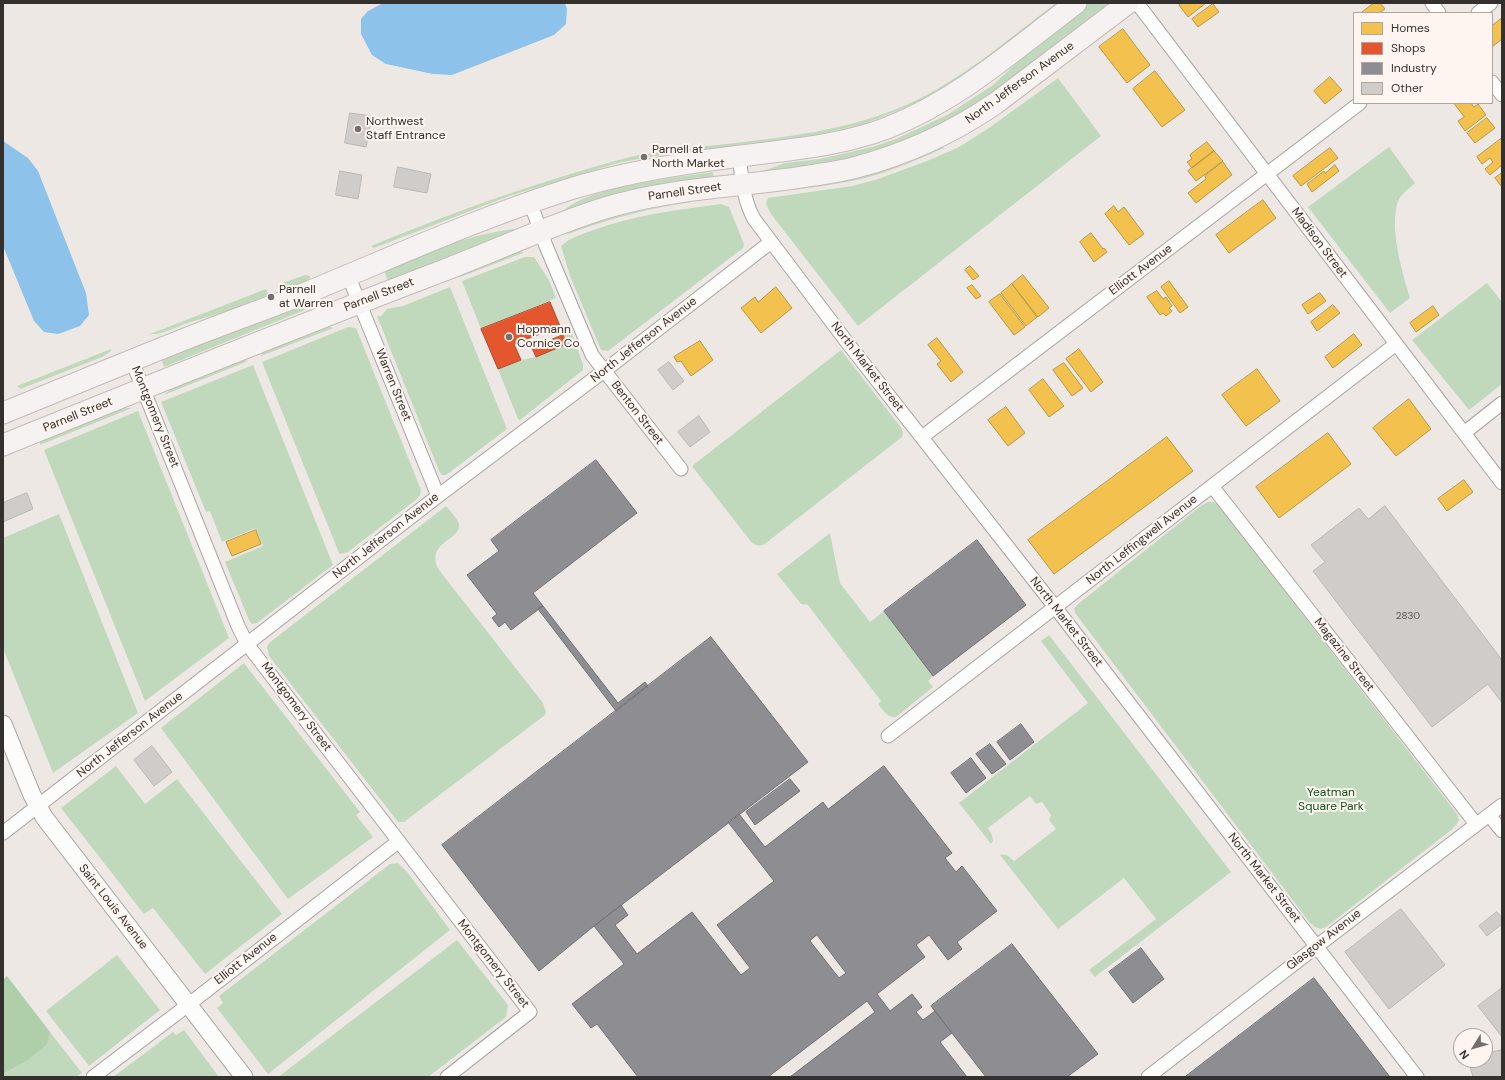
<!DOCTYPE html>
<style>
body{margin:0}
#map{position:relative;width:1505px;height:1080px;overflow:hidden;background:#eee8e5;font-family:"DM Sans",sans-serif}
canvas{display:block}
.frame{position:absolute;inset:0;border:4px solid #34302d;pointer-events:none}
.legend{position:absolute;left:1353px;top:12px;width:140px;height:92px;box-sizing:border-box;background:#fef5f0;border:1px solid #ada6a2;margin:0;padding:5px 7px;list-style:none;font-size:12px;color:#34302d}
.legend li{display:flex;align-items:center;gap:8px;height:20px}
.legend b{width:20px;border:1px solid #ada6a2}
.north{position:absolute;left:1453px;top:1028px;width:40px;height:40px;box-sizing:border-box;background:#fef5f0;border:1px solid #ada6a2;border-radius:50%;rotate:233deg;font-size:11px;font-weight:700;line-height:16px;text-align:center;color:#34302d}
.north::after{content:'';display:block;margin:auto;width:14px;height:18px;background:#75706d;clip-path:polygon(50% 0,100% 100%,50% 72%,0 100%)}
</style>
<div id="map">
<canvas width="1505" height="1080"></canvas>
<div class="frame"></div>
<ul class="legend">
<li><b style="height:11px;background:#f2c14e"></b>Homes</li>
<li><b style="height:11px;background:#e4572e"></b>Shops</li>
<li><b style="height:11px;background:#8d8d92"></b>Industry</li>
<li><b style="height:11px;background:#d0ccc9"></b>Other</li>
</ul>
<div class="north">N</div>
</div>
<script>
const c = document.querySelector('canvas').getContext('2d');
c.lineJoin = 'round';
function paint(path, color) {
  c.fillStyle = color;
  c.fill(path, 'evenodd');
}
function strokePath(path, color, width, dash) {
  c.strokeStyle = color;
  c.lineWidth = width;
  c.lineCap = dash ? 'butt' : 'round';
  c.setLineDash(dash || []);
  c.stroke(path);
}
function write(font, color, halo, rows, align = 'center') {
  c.font = font + ' "DM Sans",sans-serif';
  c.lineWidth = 4;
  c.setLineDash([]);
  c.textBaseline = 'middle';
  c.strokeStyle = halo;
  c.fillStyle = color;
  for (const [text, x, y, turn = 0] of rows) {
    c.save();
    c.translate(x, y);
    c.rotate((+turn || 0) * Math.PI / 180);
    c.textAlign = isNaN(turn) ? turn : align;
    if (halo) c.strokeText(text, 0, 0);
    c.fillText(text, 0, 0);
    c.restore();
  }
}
const green = new Path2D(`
 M 1056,3 L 1062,3 L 953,83 L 917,103 L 864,124 L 816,135 L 648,157 L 648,154 L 660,152 C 742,140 829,139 906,105 C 962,80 1008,39 1056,3 Z
 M 1089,3 L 1114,3 L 991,96 L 944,125 L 861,158 L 764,174 L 763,171 L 785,163 L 820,159 L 872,147 L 896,139 L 947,115 L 993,85 L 1042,39 Z
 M 1058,78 L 1101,136 L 858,326 L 771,214 L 766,204 L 768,198 L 852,186 L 875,180 L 927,161 L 959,147 L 989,128 Z
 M 942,146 L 944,148 C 917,160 890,172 861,179 C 830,186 798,189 766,193 L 770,191 Z
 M 1389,147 L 1415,183 C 1410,188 1401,194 1398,201 C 1389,229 1402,271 1410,298 L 1390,313 L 1308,207 Z
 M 643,154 L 644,158 L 618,163 L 509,196 L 374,248 L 371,246 C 434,220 498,196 564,176 C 590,168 616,160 643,154 Z
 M 713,172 L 714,180 L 562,213 C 583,187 679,177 713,172 Z
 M 692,199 L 692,202 C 649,208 609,219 568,234 L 567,233 L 570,230 L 613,215 Z
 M 721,204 L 729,207 L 744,244 L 743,248 L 608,351 L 601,350 L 570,276 L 561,246 C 570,238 579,235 591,231 C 633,215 677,210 721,204 Z
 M 514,229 L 516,229 L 517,233 L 388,281 L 384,270 C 426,253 469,234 514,229 Z
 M 522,251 L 523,253 L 460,277 L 461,274 L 517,252 Z
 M 525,257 L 534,257 L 549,280 L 556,298 L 481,329 L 462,281 Z
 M 305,275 L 310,276 L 309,282 L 281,293 L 277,285 Z
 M 1487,283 L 1502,302 L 1502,384 L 1469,410 L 1412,340 Z
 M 450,287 L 507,429 L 446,475 L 442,475 L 439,471 L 377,316 L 381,316 L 387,309 L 403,306 Z
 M 266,289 L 270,298 C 243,308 215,314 188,323 C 175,327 163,335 150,334 Z
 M 301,302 L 305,310 L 164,367 L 161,359 Z
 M 328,326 L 333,328 L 261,356 L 262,353 L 266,351 Z
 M 348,327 L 356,328 L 421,490 L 420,495 L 417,499 L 348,552 L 341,554 L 339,553 L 262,362 Z
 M 571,331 L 583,364 L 583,370 L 520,420 L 518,419 L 498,369 L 521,360 L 536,357 L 567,344 L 563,335 Z
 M 111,349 L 111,351 L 102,357 L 23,388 L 20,389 L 17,386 Z
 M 841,350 L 902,429 L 903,433 L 902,437 L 766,543 C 761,547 758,546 752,543 L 692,466 Z
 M 243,360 L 248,361 L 164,395 L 171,389 Z
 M 253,365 L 333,565 L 257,623 L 252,624 L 249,620 L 225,562 L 263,546 L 256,528 L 222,542 L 210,511 L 206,512 L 161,402 Z
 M 127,408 L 132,408 L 40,445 L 40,442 L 42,441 L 118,410 Z
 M 138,411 L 229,638 L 145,701 L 44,450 Z
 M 1208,502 L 1213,502 L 1218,505 L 1457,814 L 1459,820 L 1456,825 L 1450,831 L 1326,927 L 1321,929 L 1315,927 L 1310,923 L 1075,613 L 1074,609 L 1078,604 L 1202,505 Z
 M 446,506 C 450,511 457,518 459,524 C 462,540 424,542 439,570 L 543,703 L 546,712 L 545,715 L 404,822 L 398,822 L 269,656 L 267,647 L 269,643 Z
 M 59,514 L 138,713 L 53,773 L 3,648 L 3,538 Z
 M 830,533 L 840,583 L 870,622 L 884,611 L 933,676 L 928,681 L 933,687 L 896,717 C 887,718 883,710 878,704 L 881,701 L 808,605 L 801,604 L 777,574 Z
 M 1049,635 L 1231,872 L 1095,977 L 1089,970 L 1156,919 L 1124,878 L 1058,929 L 1000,855 C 1007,853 1009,857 1014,861 L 1056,829 L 1049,820 L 1051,815 L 1042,802 L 1036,804 L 1030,796 L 988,828 L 992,835 L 993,841 L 991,844 L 959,803 L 1088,703 L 1041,641 Z
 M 244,663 L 360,812 L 356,815 L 373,837 L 288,899 L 161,728 Z
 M 116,766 L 145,804 L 177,779 L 282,914 L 205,974 L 153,908 L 144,914 L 61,808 Z
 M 398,863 L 408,873 L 450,930 L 268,1074 L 217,1008 L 223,1003 L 219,996 L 390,864 Z
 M 457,940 L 508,1005 L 506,1017 L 428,1077 L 278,1077 Z
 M 117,955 L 160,1010 L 89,1066 L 46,1011 Z
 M 184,1030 L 219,1077 L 113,1077 L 173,1032 L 176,1035 Z
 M 50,1032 L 82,1073 L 76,1077 L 3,1077 L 3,1074 L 27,1061 L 46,1044 Z`);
const forest = new Path2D(`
 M 7,976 L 50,1032 L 47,1044 L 27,1061 L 3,1074 L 3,980 Z`);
const water = new Path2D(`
 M 383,3 L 565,3 L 567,9 L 566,24 L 554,35 L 452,75 L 433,74 L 386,64 L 372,55 L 361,34 L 361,19 L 368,11 Z
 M 3,141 L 28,158 L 38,171 L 86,293 L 89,315 L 80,326 L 58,334 L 44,332 L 34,321 L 3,246 Z`);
const homes = new Path2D(`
 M 1182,3 L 1206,3 L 1188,17 L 1179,5 Z
 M 1374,3 L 1380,3 L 1385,9 L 1379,13 L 1361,13 Z
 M 1213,4 L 1219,12 L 1198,27 L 1192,19 Z
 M 1502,18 L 1502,39 L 1492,47 L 1492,26 Z
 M 1123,29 L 1150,65 L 1127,83 L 1099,47 Z
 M 1155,71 L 1185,110 L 1162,127 L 1133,89 Z
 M 1330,77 L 1342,90 L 1325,104 L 1314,91 Z
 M 1454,103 L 1471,103 L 1474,107 L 1478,104 L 1486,115 L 1465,131 L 1458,121 L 1464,117 Z
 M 1487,118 L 1495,128 L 1475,143 L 1467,133 Z
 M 1502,138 L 1502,165 L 1490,175 L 1485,169 L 1493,162 L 1490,158 L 1482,164 L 1477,157 Z
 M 1207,142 L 1214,151 L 1192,168 L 1187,162 L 1192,159 L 1190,155 Z
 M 1330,148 L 1338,158 L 1301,186 L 1293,176 Z
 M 1214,151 L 1223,161 L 1196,181 L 1188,171 Z
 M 1223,162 L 1232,175 L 1196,203 L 1188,193 L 1206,179 L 1205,176 Z
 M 1335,165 L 1339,171 L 1312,192 L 1307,184 L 1324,171 L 1325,173 Z
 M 1502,173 L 1502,185 L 1501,186 L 1495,178 Z
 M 1263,200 L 1276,218 L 1229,253 L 1216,235 Z
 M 1114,206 L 1118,212 L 1124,207 L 1144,234 L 1129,245 L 1105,214 Z
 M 1091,233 L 1103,249 L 1104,248 L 1107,252 L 1094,262 L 1080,242 Z
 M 970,266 L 979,276 L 973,280 L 965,270 Z
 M 1023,275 L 1049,308 L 1038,317 L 1012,284 Z
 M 1169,281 L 1188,307 L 1180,313 L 1161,287 Z
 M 1012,284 L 1037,317 L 1026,326 L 1001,293 Z
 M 972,285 L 981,296 L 976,299 L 967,288 Z
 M 776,287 L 792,308 L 761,333 L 741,308 L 755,297 L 758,302 Z
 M 1157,291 L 1163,299 L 1166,297 L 1172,306 L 1169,308 L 1172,311 L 1166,316 L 1163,313 L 1160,315 L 1147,297 Z
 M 1320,293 L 1326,301 L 1308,314 L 1302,305 Z
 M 1000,294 L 1025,327 L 1014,335 L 989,302 Z
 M 1333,305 L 1340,313 L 1317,331 L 1311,322 Z
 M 1433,306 L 1439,315 L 1416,332 L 1410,323 Z
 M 1354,334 L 1362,345 L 1333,368 L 1325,357 Z
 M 937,338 L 963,372 L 951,382 L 937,364 L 941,361 L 928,345 Z
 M 700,341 L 713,360 L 691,376 L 681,361 L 677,362 L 674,357 Z
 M 1079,349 L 1103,382 L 1091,392 L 1066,359 Z
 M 1064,363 L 1083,388 L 1072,396 L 1053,370 Z
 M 1257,369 L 1280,401 L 1246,426 L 1222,395 Z
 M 1043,379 L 1064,406 L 1049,417 L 1029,390 Z
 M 1409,399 L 1431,429 L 1396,456 L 1373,428 Z
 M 1006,407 L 1025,433 L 1008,446 L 988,420 Z
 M 1328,433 L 1351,464 L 1279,518 L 1256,487 Z
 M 1167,437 L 1193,471 L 1054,574 L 1028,540 Z
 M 1464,480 L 1473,492 L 1447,511 L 1438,499 Z
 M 256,530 L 261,544 L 232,556 L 226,542 Z`);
const shops = new Path2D(`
 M 550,302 L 560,326 L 514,344 L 521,360 L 498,369 L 481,329 Z
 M 563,335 L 567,344 L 536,357 L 532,348 Z`);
const industry = new Path2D(`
 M 596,460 L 637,513 L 533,593 L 543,606 L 511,630 L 505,622 L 499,627 L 492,618 L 497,614 L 467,575 L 499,551 L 491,540 Z
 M 977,540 L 1026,605 L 933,676 L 884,611 Z
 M 543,606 L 618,703 L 645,682 L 648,686 L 616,711 L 538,609 Z
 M 711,637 L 808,762 L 594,926 L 539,971 L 442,845 Z
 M 1021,724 L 1034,742 L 1010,760 L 997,742 Z
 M 990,744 L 1006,764 L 992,774 L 976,754 Z
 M 971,758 L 986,778 L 966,793 L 951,773 Z
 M 884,766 L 952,853 L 945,858 L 956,872 L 962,866 L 997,911 L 957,942 L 962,949 L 948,960 L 929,935 L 916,945 L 925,957 L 877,994 L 890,1011 L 912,994 L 922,1007 L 916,1012 L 923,1020 L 935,1011 L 952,1033 L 940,1042 L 967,1077 L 790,1077 L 875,1012 L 867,1001 L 768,1077 L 638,1077 L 597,1024 L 591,1028 L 572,1004 L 624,964 L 594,926 L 621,905 L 628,915 L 615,925 L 637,954 L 692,912 L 741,975 L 750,968 L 717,925 L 774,881 L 728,822 L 739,814 L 765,847 L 823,802 L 828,809 ZM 817,935 L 846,973 L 839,978 L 810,941 Z
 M 790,779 L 800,791 L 755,825 L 746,812 Z
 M 1012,944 L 1098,1054 L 1067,1077 L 986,1077 L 931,1006 Z
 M 1141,948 L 1164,979 L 1133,1003 L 1109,972 Z
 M 1314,978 L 1390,1077 L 1185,1077 Z`);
const building = new Path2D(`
 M 350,113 L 372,116 L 366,147 L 345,143 Z
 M 398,167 L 431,174 L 427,193 L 394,187 Z
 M 340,171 L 362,175 L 358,199 L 336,195 Z
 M 669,362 L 684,381 L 673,390 L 658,370 Z
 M 699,416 L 710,432 L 690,447 L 678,432 Z
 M 27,493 L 33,509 L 3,522 L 3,503 Z
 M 1385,506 L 1502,660 L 1502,703 L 1488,684 L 1432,727 L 1313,571 L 1325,562 L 1311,545 L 1359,508 L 1368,519 Z
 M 152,746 L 172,772 L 154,786 L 134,760 Z
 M 1401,909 L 1445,965 L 1389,1009 L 1345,952 Z
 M 1497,912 L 1502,918 L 1502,924 L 1487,936 L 1479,926 Z
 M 1502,988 L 1502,1037 L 1478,1006 Z
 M 1502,1050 L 1502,1077 L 1473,1077 L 1468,1060 L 1485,1060 L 1485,1054 Z`);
const minor = new Path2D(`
 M 1137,3 L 1502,483
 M 1432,3 L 1439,13
 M 1478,13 L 1491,3
 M 1492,82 L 1502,95
 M 739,156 C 742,178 743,199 754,219 L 846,341 L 1055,607 L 1417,1077
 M 530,202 L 546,246 L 592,355 L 681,469
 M 348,275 L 438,496
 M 132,361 L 238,626 L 247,644 L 530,1012 L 447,1077
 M 1464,433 L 1502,403
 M 922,437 L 1360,103
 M 1212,486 L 1476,824
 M 888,736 L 1396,344
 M 1489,815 L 1502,831
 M 3,833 L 438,496 L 604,371 L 771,242
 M 93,1077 L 188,1005 L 399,841
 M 1148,1077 L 1317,946 L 1502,805`);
const tertiary = new Path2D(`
 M 3,724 L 32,795 L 44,817 L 244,1077`);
const primary = new Path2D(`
 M 3,413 C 70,386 136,358 203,332 C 241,317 280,304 318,288 C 400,254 482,217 567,190 C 621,173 676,164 733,157 C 785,150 837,147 887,128 C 959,100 1015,49 1076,3
 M 3,445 C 149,386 295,327 442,271 C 497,250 550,225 605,208 C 673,187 745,187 815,175 C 829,173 843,171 857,167 C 906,154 954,132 996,103 L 1128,3`);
const markers = [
 [358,129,4,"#75706d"],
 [644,157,4,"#75706d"],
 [271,297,4,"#75706d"],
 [509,337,4,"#75706d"]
];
const numberNames = [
 ["2830",1408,616]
];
const streetNames = [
 ["North Jefferson Avenue",1020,83,-36],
 ["Parnell Street",685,192,-8],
 ["Madison Street",1319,243,53],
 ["Elliott Avenue",1141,270,-37],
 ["Parnell Street",379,295,-21],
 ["North Jefferson Avenue",644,340,-38],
 ["North Market Street",867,367,52],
 ["Warren Street",393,385,68],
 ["Benton Street",637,413,52],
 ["Parnell Street",78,415,-22],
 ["Montgomery Street",155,417,68],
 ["North Jefferson Avenue",386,536,-38],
 ["North Leffingwell Avenue",1142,540,-38],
 ["North Market Street",1066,622,52],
 ["Magazine Street",1344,655,52],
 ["Montgomery Street",296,707,53],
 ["North Jefferson Avenue",130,735,-38],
 ["North Market Street",1264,878,52],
 ["Saint Louis Avenue",113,907,52],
 ["Glasgow Avenue",1324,940,-38],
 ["Elliott Avenue",246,959,-38],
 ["Montgomery Street",493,964,52]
];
const poiNames = [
 ["Northwest",366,122],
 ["Staff Entrance",366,136],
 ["Parnell at",652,150],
 ["North Market",652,164],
 ["Parnell",279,290],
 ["at Warren",279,304],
 ["Hopmann",517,330],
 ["Cornice Co",517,344]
];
const parkNames = [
 ["Yeatman",1331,793],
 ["Square Park",1331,807]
];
paint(green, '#c0d9bc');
paint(forest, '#aecfaa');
paint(water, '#8dc2ea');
paint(homes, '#f2c14e');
strokePath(homes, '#b99644', 1);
paint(shops, '#e4572e');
strokePath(shops, '#af4b2e', 1);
paint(industry, '#8d8d92');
strokePath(industry, '#727174', 1);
paint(building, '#d0ccc9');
strokePath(building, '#bbb7b4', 1);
strokePath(minor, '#a6a2a0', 15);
strokePath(tertiary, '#a6a2a0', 19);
strokePath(primary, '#c6bbb8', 23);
strokePath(minor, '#fcfcfb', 13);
strokePath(tertiary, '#fcfcfb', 17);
strokePath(primary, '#f6f2f1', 21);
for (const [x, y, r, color] of markers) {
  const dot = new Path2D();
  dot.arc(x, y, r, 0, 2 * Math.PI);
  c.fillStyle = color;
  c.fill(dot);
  strokePath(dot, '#fef5f0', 1.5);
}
write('10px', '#5b5754', null, numberNames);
write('12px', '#34302d', '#fef5f0', streetNames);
write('12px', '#34302d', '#fef5f0', poiNames, 'left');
write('12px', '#0e5416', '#fef5f0', parkNames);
</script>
